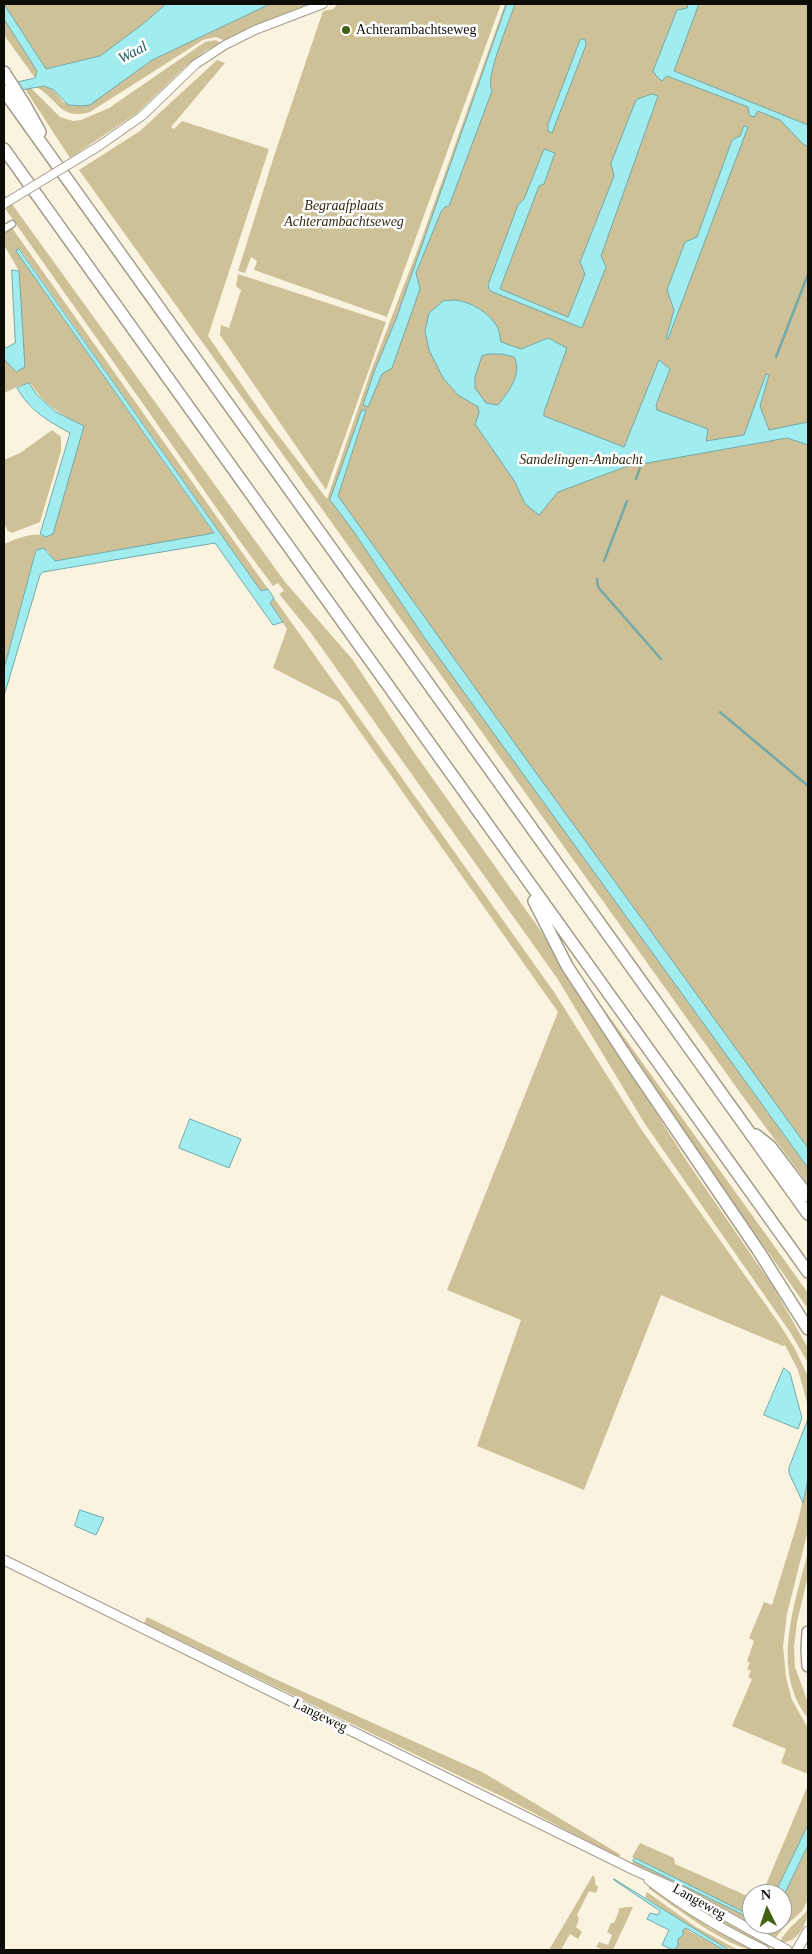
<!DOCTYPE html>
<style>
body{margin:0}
#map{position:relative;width:812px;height:1954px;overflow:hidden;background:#faf3e0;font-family:"Times New Roman",serif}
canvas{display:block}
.frame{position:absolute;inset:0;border:5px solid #0e0c06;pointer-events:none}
.north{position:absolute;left:742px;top:1884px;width:50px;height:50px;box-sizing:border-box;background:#fff;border:1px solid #9f9e9b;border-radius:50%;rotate:356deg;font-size:14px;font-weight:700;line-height:20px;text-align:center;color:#0e0c06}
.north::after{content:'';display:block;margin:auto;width:18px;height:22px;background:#426115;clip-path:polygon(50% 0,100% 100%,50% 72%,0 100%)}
</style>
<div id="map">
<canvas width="812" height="1954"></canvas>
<div class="frame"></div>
<div class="north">N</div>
</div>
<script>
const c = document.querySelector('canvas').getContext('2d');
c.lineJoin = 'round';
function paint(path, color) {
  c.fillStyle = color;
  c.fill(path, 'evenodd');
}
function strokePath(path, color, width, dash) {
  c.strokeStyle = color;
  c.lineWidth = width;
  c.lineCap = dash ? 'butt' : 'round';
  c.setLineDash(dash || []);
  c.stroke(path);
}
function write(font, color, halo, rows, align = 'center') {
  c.font = font + ' "Times New Roman",serif';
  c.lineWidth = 5;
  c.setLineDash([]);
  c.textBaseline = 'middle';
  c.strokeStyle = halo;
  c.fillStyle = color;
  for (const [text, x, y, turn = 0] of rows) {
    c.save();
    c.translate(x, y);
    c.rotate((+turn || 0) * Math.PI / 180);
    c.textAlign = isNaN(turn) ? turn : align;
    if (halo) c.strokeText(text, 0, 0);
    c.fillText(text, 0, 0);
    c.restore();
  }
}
const green = new Path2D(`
 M 4,4 L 166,4 L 143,24 L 100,56 L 46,69 Z
 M 270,4 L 316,4 L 265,23 L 225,41 L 216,37 L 203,40 L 90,112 C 59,121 58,98 36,87 C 50,83 56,93 64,103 L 108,91 L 152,60 Z
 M 338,4 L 501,4 L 387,317 L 254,270 L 257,261 L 251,257 L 245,273 L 238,271 L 275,153 L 323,11 L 333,9 Z
 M 505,4 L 808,4 L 808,1152 L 567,833 L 808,1168 L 808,1184 L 749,1105 L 79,170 L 140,131 L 217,60 L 225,63 L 171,127 L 174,129 L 182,121 L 269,149 L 208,336 L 262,414 L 327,499 L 371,371 L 419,246 Z
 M 4,19 L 37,71 L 35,78 L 4,35 Z
 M 216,40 L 221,43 L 205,51 L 184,68 L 137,113 L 70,158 L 25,89 L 31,88 L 60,117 L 73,121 L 81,120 L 109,108 L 205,42 Z
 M 4,193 L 285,582 L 353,660 L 411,748 L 538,927 L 686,1160 L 774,1288 L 808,1348 L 808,1363 L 790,1332 L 645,1124 L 557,978 L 311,633 L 279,594 L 284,591 L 278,583 L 273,586 L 244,547 L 4,207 Z
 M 12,228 L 268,589 L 261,591 L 20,249 L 16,251 L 214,534 L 55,561 L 48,551 L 36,550 L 4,669 L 4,544 C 17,539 33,531 46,537 L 70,470 L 84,426 C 62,415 44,405 31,384 L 21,385 L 4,393 L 4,359 L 16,372 L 19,271 L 4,245 L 4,233 Z
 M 238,274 L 386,322 L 326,490 L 220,335 L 221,325 L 229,328 L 241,290 L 236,286 Z
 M 52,430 L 61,437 L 61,451 L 40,522 L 12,533 L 8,531 L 4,524 L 4,460 L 20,453 Z
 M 274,598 L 554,992 L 641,1129 L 778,1322 L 794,1347 L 808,1376 L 808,1406 L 798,1370 L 785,1345 L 783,1346 L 661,1295 L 584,1490 L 477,1446 L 521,1320 L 447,1290 L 558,1012 L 339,702 L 273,668 L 287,629 L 270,603 Z
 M 588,987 L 808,1293 L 808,1309 L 621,1042 Z
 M 808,1480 L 808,1530 L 787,1614 L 783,1646 L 786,1677 L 792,1700 L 808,1728 L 808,1774 L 781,1763 L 786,1749 L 732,1726 L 752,1679 L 748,1677 L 751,1671 L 747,1669 L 750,1663 L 747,1661 L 754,1641 L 749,1638 L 764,1602 L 772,1605 L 797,1524 Z
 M 808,1552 L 808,1576 L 797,1622 L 794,1647 L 795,1667 L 808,1703 L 808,1718 C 770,1671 795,1603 808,1552 Z
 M 147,1617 L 275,1679 L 484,1773 L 621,1855 L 617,1857 L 505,1798 L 144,1623 Z
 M 808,1785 L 808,1825 L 775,1894 L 762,1894 Z
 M 640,1843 L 674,1858 L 675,1864 L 752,1898 L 752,1916 L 632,1857 Z
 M 808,1845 L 808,1900 L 802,1911 L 783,1928 L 775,1939 L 632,1865 L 633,1861 L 752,1919 L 752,1924 L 762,1924 L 768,1927 L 770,1924 L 782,1924 L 782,1899 Z
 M 593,1875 L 595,1879 L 595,1884 L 598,1887 L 596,1893 L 589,1891 L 577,1915 L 579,1919 L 576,1927 L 582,1932 L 578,1939 L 570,1934 L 562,1948 L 565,1950 L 549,1950 Z
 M 650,1887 L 652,1887 L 710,1928 L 754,1950 C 731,1950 669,1903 648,1888 Z
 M 647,1892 L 696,1927 L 738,1950 C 715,1950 666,1911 645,1897 Z
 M 676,1892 L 772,1946 L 771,1948 L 722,1924 L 674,1894 Z
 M 626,1907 L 633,1907 L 613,1950 L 604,1950 L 596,1947 L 599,1942 L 608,1945 L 612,1935 L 607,1932 L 611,1923 L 614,1923 L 619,1911 L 618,1909 Z
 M 808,1909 C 808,1924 797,1944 780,1942 C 786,1928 800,1921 808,1909 Z
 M 686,1928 L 689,1931 L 724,1950 L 673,1950 L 678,1938 L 683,1935 L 683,1930 Z`);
const water = new Path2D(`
 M 4,4 L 46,69 L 100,56 L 143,24 L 166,4 L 270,4 L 152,60 L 90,105 L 83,106 L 68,105 L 54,90 L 44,86 L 4,93 L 4,85 L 35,78 L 37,71 L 4,19 Z
 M 507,4 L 515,4 C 510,20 484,79 492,91 L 449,206 L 445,207 L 441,212 L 416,273 L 420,289 L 392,368 L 382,374 L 368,407 L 363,405 L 374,372 L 396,319 Z
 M 688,4 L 699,4 L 674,71 L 808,125 L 808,147 L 803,144 L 780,120 L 758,111 L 754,117 L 749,115 L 748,107 L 667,76 L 662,81 L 657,77 L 653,71 L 677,10 L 687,8 Z
 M 585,39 L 586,45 L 552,133 L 548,131 L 548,124 L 580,40 Z
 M 652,94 L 658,96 L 601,256 L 606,267 L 582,328 L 490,291 L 488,285 L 518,205 L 524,199 L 544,149 L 555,153 L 544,184 L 539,186 L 500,289 L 568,317 L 585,274 L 580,262 L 614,176 L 611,163 L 636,100 Z
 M 744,126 L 748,127 L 668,339 L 666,339 L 674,310 L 667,290 L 685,242 L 697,237 L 732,140 L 740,136 Z
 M 19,249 L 261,591 L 268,589 L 274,598 L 270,603 L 283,622 L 273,625 L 215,543 L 43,572 L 40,575 L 4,696 L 4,669 L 36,550 L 44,548 L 55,561 L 214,533 L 16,251 Z
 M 12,270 L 19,271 L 25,367 L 16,372 L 4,359 L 4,345 L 6,348 L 15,343 Z
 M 456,300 C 471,302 488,312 497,326 C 499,330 500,337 501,342 L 521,349 L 548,338 L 567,348 L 544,412 L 544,416 L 624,447 L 659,360 L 670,369 L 656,405 L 657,410 L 708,429 L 706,441 L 744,435 L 766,374 L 769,375 L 760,406 L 769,430 L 808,422 L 808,445 L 787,438 L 625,467 L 558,492 L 539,515 L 525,504 L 515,482 L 475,424 L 479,413 L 478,407 L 458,395 L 443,378 L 429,350 L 425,331 L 429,313 L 443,301 ZM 489,354 L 502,354 L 514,357 C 523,374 508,392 498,405 L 486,403 L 475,388 L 475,377 L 482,356 Z
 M 29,383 L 37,395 L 56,412 L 84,426 L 53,534 L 46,537 L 40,534 L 70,433 C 48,421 30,411 17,388 Z
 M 362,410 L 366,410 L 338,496 L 521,752 L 808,1148 L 808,1168 L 424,637 L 354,532 L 330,500 Z
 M 190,1119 L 241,1139 L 229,1168 L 179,1148 Z
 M 784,1368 L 790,1373 L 802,1418 L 798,1429 L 764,1415 Z
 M 808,1419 L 808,1480 L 803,1503 L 789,1473 L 789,1468 Z
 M 80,1510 L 104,1518 L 96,1535 L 75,1526 Z
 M 808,1825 L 808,1845 L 782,1899 L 782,1894 L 775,1894 Z
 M 635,1858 L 752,1916 L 752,1919 L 633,1861 Z
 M 614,1879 L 729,1950 L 724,1950 L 686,1928 L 683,1930 L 683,1935 L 678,1939 L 678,1946 L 673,1950 L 662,1945 L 669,1930 L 647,1919 L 650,1913 L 658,1915 L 660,1911 L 614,1880 Z`);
const stream = new Path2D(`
 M 776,357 L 808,274
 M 636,479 L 640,468
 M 604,561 L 627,501
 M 597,579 L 598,587 L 661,659
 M 720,712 L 808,786`);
const minor = new Path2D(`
 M 4,229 L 12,224`);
const tertiary = new Path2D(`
 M 99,146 L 142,116 L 196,64 L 225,45 L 255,30 L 323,4`);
const secondary = new Path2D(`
 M 4,1560 L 636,1871 L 681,1891 L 787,1950
 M 649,1880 C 685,1908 723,1930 764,1950
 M 797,1950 L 808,1931`);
const motorway = new Path2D(`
 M 4,72 L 25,105 L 40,132
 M 4,91 L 808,1214
 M 4,149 L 808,1272
 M 534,901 L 567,966 L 630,1062 L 758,1250 L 808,1329
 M 756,1135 L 770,1146 L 808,1196
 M 808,1632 L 807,1648 L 808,1666`);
const tertiaryBridge = new Path2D(`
 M 4,204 L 99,146`);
const markers = [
 [346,30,5,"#426115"]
];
const poiNames = [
 ["Achterambachtseweg",356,30]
];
const parkNames = [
 ["Begraafplaats",344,206],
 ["Achterambachtseweg",344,222],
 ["Sandelingen-Ambacht",581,460]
];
const streetNames = [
 ["Langeweg",320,1716,26],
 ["Langeweg",699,1902,29]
];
const waterNames = [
 ["Waal",133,53,-28]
];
paint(green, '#cfc197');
paint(water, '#a0ecef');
strokePath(water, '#74a9a9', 1);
strokePath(stream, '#74a9a9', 2.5);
strokePath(minor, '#a39d8b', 9);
strokePath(tertiary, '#a39d8b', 10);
strokePath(secondary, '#a39d8b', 11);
strokePath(motorway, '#a39d8b', 14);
strokePath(minor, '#fff', 6);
strokePath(tertiary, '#fff', 8);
strokePath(secondary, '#fff', 9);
strokePath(motorway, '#fff', 11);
strokePath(tertiaryBridge, '#a39d8b', 10, []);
strokePath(tertiaryBridge, '#fff', 8);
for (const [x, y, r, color] of markers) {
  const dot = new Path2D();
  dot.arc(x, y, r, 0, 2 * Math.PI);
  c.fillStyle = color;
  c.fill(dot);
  strokePath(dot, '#fff', 2);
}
write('14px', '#0e0c06', '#fff', poiNames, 'left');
write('italic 14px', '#332a11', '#fff', parkNames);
write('14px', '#0e0c06', '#fff', streetNames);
write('italic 15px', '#246265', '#fff', waterNames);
</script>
